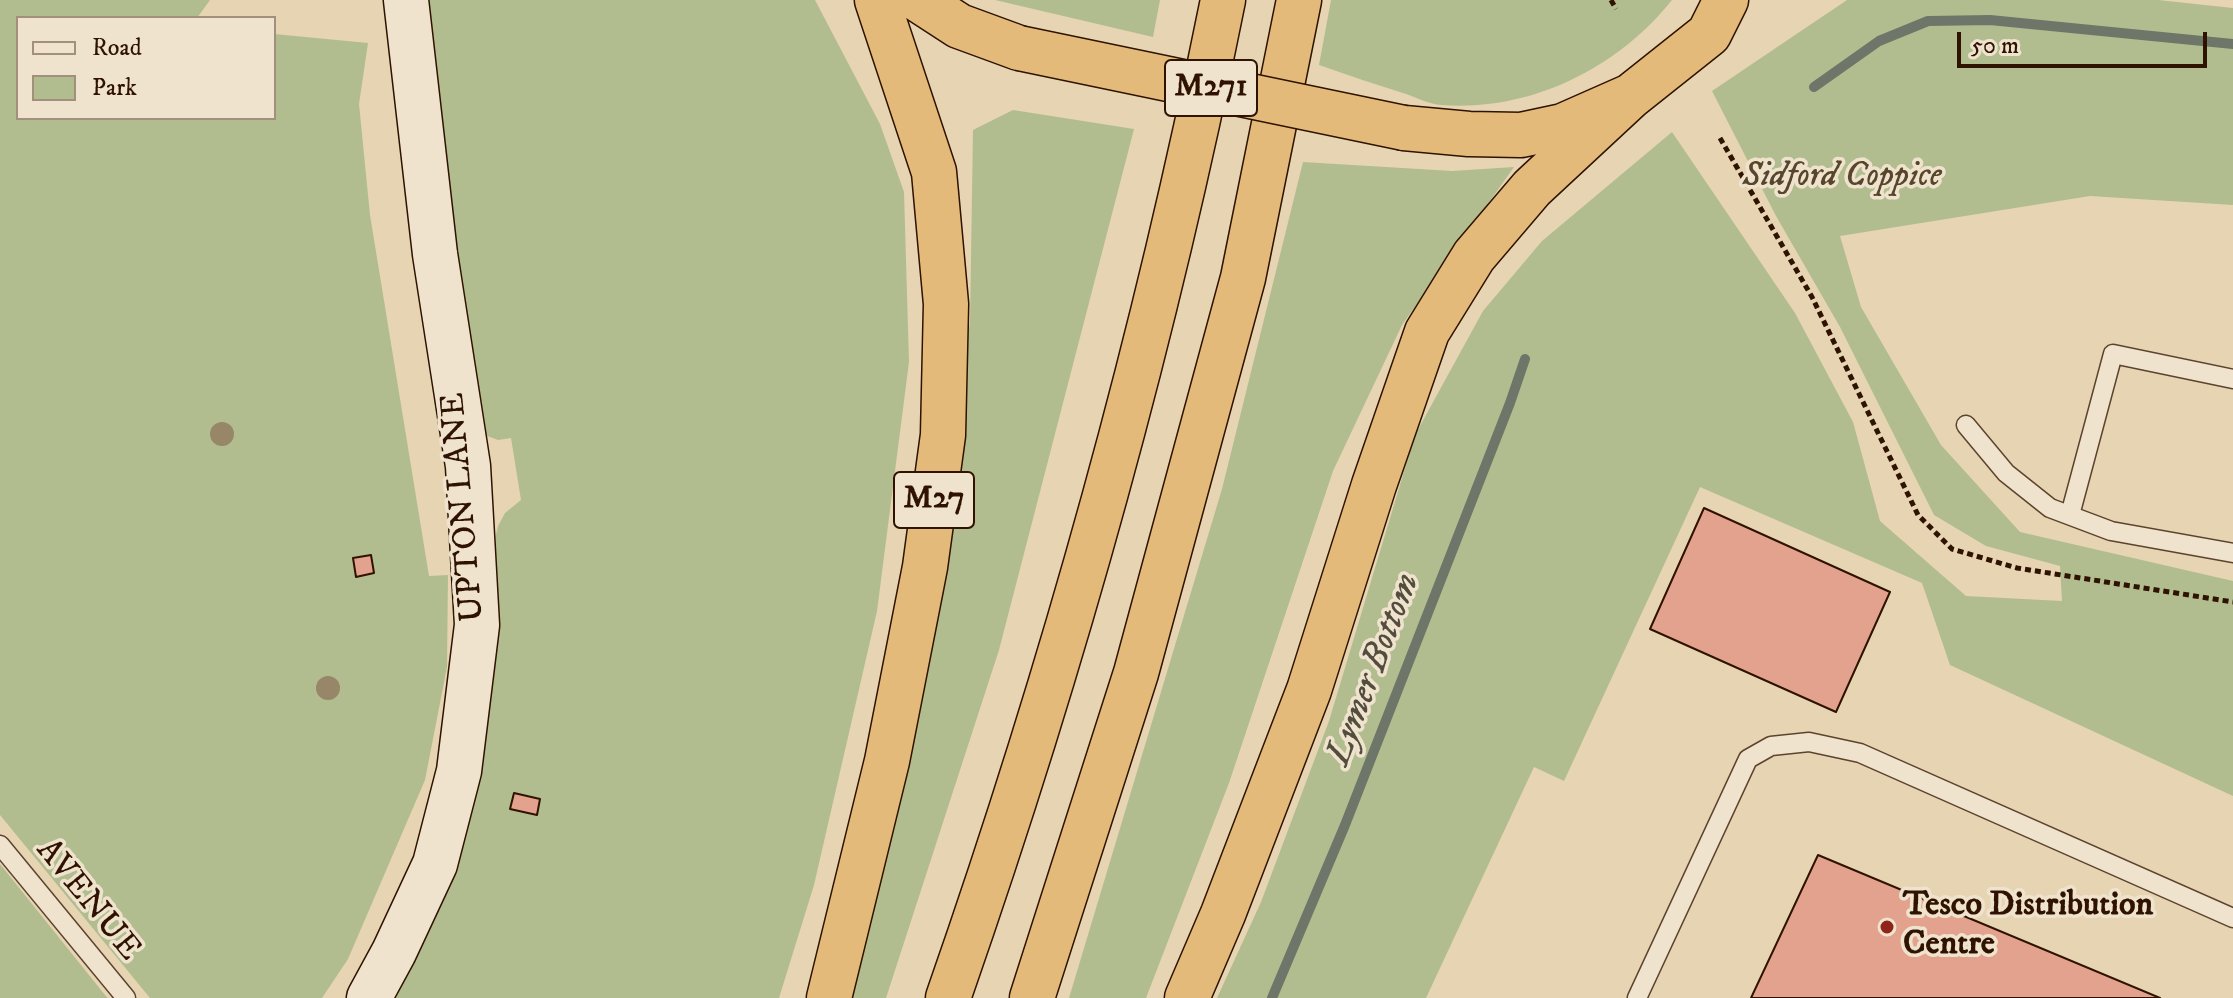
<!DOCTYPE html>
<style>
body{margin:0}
#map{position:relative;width:2233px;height:998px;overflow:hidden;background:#e6d4b3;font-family:"IM FELL DW Pica",serif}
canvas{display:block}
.legend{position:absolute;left:16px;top:16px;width:260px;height:104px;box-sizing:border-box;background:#efe3ce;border:2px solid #a2907c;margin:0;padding:10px 14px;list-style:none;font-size:24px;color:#2f1300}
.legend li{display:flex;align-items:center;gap:16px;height:40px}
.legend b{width:40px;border:2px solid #a2907c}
.scale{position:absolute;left:1957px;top:32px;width:250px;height:36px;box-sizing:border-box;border:4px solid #2f1300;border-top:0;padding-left:10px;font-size:24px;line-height:28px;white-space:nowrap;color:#2f1300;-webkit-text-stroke:6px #efe3ce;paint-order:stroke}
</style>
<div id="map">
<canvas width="2233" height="998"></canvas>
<ul class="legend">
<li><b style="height:10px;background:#efe3ce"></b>Road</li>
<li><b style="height:22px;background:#b2bd8f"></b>Park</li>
</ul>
<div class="scale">50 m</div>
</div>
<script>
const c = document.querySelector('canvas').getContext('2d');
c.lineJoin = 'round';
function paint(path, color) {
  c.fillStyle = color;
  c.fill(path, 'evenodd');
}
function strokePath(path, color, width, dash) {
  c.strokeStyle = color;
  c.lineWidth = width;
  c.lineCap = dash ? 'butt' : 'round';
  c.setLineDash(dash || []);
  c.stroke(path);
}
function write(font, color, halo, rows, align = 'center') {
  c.font = font + ' "IM FELL DW Pica",serif';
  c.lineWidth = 7;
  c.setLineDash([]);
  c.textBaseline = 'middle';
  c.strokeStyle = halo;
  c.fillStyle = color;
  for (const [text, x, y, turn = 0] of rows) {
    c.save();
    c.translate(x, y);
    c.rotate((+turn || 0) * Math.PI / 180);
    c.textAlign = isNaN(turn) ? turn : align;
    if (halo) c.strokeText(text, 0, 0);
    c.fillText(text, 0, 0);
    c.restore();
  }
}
const green = new Path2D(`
 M 0,0 L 210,0 L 197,18 L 18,18 L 18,118 L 274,118 L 274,34 L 368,43 L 359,104 L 370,215 L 429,576 L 448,575 L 447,667 L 425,780 L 348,959 L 322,998 L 150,998 L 0,815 Z
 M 427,0 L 815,0 L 880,124 L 904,192 L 909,362 L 877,611 L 814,885 L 779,998 L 388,998 L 498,526 L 505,513 L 521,500 L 511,438 L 498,440 L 482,434 L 473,412 Z
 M 995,0 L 1160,0 L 1153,37 Z
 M 1331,0 L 1672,0 C 1618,68 1530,112 1441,105 C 1430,104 1417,98 1406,94 C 1377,85 1348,75 1319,65 Z
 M 1847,0 L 2158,0 L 2233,8 L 2233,205 L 2090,196 L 1840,236 L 1861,307 L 1941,445 L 2020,532 L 2233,581 L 2233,796 L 1950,665 L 1922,583 L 1700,487 L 1564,781 L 1534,767 L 1426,998 L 1217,998 L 1261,902 L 1329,721 L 1415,435 L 1483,311 L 1542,241 L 1672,132 L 1795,313 L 1853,422 L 1880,521 L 1966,596 L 2062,601 L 2060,566 L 1986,546 L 1934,515 L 1840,327 L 1776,216 L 1712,91 Z
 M 1013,110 L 1134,129 L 999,650 L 886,998 L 847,998 L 868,921 L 970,322 L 973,130 Z
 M 1303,162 L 1452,171 L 1514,167 L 1402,325 L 1333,471 L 1229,783 L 1146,998 L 1069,998 L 1222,489 Z
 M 0,864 L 105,995 L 108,998 L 0,998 Z`);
const stream = new Path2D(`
 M 1814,87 L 1879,41 L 1928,21 L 1990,20 L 2233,44
 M 1272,998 L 1345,825 L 1510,403 L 1525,359`);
const building = new Path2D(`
 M 1704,508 L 1890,592 L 1836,712 L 1650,629 Z
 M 371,555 L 374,573 L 356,577 L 353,558 Z
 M 514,793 L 540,799 L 537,815 L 510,809 Z
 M 1818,855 L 2160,998 L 1751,998 Z`);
const path = new Path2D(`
 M 1611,0 L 1616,9
 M 1720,138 L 1812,297 L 1918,515 L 1952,549 L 2017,568 L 2233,602`);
const lane = new Path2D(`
 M 1966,425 L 2006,473 L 2050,508 L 2111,531 L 2233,553
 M 2070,515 L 2113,354 L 2233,379
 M 0,845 L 126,998
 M 1637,998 L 1748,759 L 1771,746 L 1809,742 L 1860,753 L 2233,918`);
const secondary = new Path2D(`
 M 369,998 L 394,952 L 435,864 L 459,771 L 477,625 L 468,466 L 435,254 L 406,0`);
const highway = new Path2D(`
 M 919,0 L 959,26 L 1019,48
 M 1404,128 L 1469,134 L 1521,135 L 1563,126 L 1631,96 L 1709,34 L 1726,0
 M 829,998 L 887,761 L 925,567 L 943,435 L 946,304 L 934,172 L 877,0
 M 948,998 C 1062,672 1155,339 1223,0
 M 1032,998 L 1136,673 L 1243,278 L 1299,0
 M 1187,998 L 1223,914 L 1309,690 L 1374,485 L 1427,332 L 1474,256 L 1532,188 L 1631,96`);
const highwayBridge = new Path2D(`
 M 1019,48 L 1404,128`);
const trees = [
 [222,434],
 [328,688]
];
const markers = [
 [1887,927,8,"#8f2418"]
];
const shields = [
 [1211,88,92],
 [934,500,80]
];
const shieldNames = [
 ["M271",1211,88],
 ["M27",934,500]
];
const parkNames = [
 ["Sidford Coppice",1842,178]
];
const streetNames = [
 ["UPTON LANE",465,507,-95],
 ["AVENUE",87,901,51]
];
const poiNames = [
 ["Tesco Distribution",1903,907],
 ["Centre",1903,946]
];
const waterNames = [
 ["Lymer Bottom",1375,670,-69]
];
paint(green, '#b2bd8f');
strokePath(stream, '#6d7668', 10);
paint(building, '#e3a28e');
strokePath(building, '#2f1300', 2);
strokePath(lane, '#5d432d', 21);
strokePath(secondary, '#2f1300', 47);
strokePath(highway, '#2f1300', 47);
strokePath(path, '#2f1300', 5, [6, 4]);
strokePath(lane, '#efe3ce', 18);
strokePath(secondary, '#efe3ce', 44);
strokePath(highway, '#e3ba7a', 44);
strokePath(highwayBridge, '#2f1300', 47, []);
strokePath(highwayBridge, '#e3ba7a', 44);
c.fillStyle = '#978668';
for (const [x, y] of trees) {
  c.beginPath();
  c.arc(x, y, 12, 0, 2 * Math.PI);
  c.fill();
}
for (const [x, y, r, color] of markers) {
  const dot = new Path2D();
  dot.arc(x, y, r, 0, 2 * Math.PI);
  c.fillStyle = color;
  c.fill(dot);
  strokePath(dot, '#efe3ce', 3);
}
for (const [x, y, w] of shields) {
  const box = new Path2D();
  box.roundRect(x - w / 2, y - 28, w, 56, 6);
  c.fillStyle = '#efe3ce';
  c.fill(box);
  strokePath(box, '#2f1300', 2);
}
write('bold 32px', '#2f1300', null, shieldNames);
write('italic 34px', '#56462b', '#efe3ce', parkNames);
write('34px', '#2f1300', '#efe3ce', streetNames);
write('bold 34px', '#2f1300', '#efe3ce', poiNames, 'left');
write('italic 36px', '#534d3d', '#efe3ce', waterNames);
</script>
